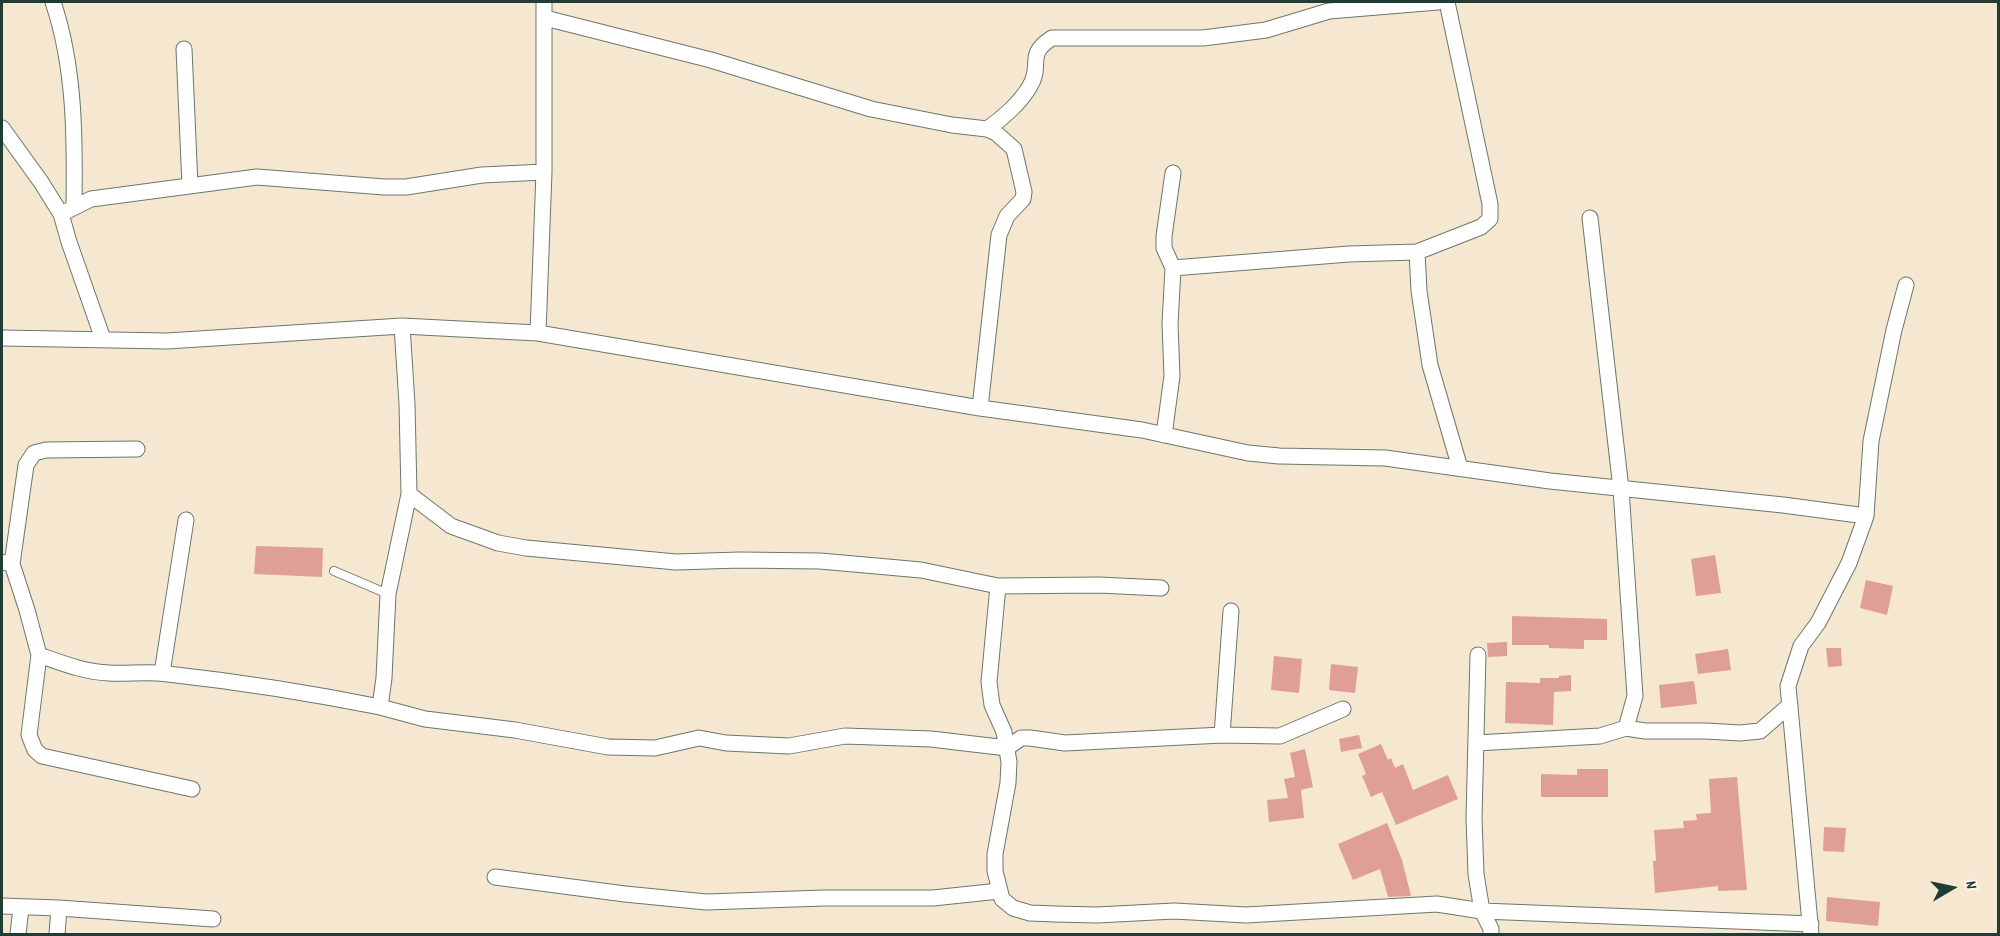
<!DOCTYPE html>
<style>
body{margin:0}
#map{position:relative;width:2000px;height:936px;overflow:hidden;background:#f6e7d0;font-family:Dekko,sans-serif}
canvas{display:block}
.frame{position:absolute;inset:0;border:3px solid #1f3d34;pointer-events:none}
.north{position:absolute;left:1922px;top:858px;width:60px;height:60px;-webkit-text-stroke:4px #fbf7ec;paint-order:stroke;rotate:81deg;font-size:16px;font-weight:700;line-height:24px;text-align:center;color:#1f3d34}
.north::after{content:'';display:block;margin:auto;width:21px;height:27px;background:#1f3d34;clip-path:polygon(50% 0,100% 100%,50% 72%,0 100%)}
</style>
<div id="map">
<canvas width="2000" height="936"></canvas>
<div class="frame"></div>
<div class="north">N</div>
</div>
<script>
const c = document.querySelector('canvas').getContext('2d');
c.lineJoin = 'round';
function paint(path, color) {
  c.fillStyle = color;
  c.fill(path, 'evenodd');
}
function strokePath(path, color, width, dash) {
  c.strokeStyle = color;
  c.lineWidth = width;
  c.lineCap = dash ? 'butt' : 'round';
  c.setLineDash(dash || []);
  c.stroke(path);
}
const building = new Path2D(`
 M 256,546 L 323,548 L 322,577 L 254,574 Z
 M 1715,555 L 1721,593 L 1696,596 L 1691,559 Z
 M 1866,580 L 1893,586 L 1887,615 L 1860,608 Z
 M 1512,616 L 1607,619 L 1607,640 L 1584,640 L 1584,649 L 1549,648 L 1549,645 L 1512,645 Z
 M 1507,642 L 1507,656 L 1488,657 L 1487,643 Z
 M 1826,648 L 1841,648 L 1842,666 L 1828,667 Z
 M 1728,649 L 1731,670 L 1698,674 L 1695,654 Z
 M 1274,656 L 1302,659 L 1299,693 L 1271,690 Z
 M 1331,664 L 1358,667 L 1355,693 L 1329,690 Z
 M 1571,675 L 1571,691 L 1554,692 L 1553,725 L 1505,723 L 1506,682 L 1540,683 L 1540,678 L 1559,678 L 1559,676 Z
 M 1694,681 L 1697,704 L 1661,708 L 1659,685 Z
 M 1359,735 L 1362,748 L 1341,752 L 1339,739 Z
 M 1381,744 L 1388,760 L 1391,758 L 1395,768 L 1403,764 L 1413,790 L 1448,775 L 1458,799 L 1396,825 L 1382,792 L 1371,797 L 1362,776 L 1366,774 L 1358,754 Z
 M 1305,749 L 1313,787 L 1301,790 L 1304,818 L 1269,822 L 1267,800 L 1288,798 L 1284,779 L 1295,777 L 1290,753 Z
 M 1577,769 L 1608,769 L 1608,797 L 1541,797 L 1541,774 L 1577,775 Z
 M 1737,777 L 1747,890 L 1718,891 L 1718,886 L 1655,893 L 1653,861 L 1656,861 L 1654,830 L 1684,828 L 1683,821 L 1697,820 L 1696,814 L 1711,813 L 1709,779 Z
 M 1387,823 L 1402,860 L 1411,896 L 1388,897 L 1380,869 L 1353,880 L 1338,844 Z
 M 1824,827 L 1846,828 L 1844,852 L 1823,851 Z
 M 1827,897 L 1880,902 L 1878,926 L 1826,921 Z`);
const lane = new Path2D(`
 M 334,571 L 388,594`);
const street = new Path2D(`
 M 53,2 C 75,67 75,138 74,207
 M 545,18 L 711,60 L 871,109 L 952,125 L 987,129 L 996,133 L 1014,149 L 1024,192 L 1023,199 L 1007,216 L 999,235 L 980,408
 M 184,49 L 190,186
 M 2,128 L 41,182 L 61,214 L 69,242 L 103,339
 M 987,129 C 1002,119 1021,102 1030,86 C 1043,64 1025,55 1052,38 L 1203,38 L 1266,30 L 1329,11 L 1438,2
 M 61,214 L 91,199 L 257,177 L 384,187 L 406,187 L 482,175 L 544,172
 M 1590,218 L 1621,489 L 1635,696 L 1626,728
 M 1417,252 L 1419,291 L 1430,365 L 1460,468
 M 1173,268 L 1349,254 L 1417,252 L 1481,227 L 1490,219 L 1490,204 L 1447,2
 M 538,333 L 544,172 L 544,2
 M 2,338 L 167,341 L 402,326 L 538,333 L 980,408 L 1142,430 L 1248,453 L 1279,456 L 1385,458 L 1550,481 L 1783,505 L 1866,516
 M 1164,435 L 1172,376 L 1170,324 L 1173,268 L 1164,248 L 1164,236 L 1173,173
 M 409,494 L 451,526 L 498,543 L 526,548 L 676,562 L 740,560 L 820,561 L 921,570 L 998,586 L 1099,585 L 1161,588
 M 2,562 L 12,564 L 27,610 L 39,655 C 62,663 84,672 109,673 C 129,674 149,671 168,674 C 240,682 310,693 380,707 L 384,678 L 388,594 L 409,494 L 407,404 L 402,326
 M 12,564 L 26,465 L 34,453 L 46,450 L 137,449
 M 998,586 L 989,682 L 992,705 L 1004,732 L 1009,762 L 1008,783 L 995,854 L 995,871 L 1002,899 L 1013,908 L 1030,913 L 1055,914 L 1097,915 L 1174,911 L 1246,915 L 1437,904 L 1482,911 L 1811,924
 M 39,655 L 29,735 L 35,750 L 42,756 L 192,789
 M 1478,655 L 1474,818 L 1476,874 L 1482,911 L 1491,929 L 1491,934
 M 162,673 L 186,520
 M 380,707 L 425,719 L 515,730 L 608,747 L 655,748 L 699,738 L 726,743 L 789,746 L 845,736 L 931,739 L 1007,748 L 1021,738 L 1030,738 L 1065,743 L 1222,735 L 1280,736 L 1343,709
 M 1222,735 L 1231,611
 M 1476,743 L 1600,736 L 1626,728 L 1645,731 L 1706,731 L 1740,733 L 1760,731 L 1790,705
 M 495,877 L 625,894 L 706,902 L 824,898 L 933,898 L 999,891
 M 2,906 L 59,908 L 213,919
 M 18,934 L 21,908
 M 57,934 L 59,908
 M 1811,934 L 1788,686 L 1801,646 L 1818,623 L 1849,563 L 1866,516 L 1871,441 L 1894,330 L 1906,285`);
paint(building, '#df9f96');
strokePath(lane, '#6a786b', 10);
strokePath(street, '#6a786b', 17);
strokePath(lane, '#fff', 8);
strokePath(street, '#fff', 15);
</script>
